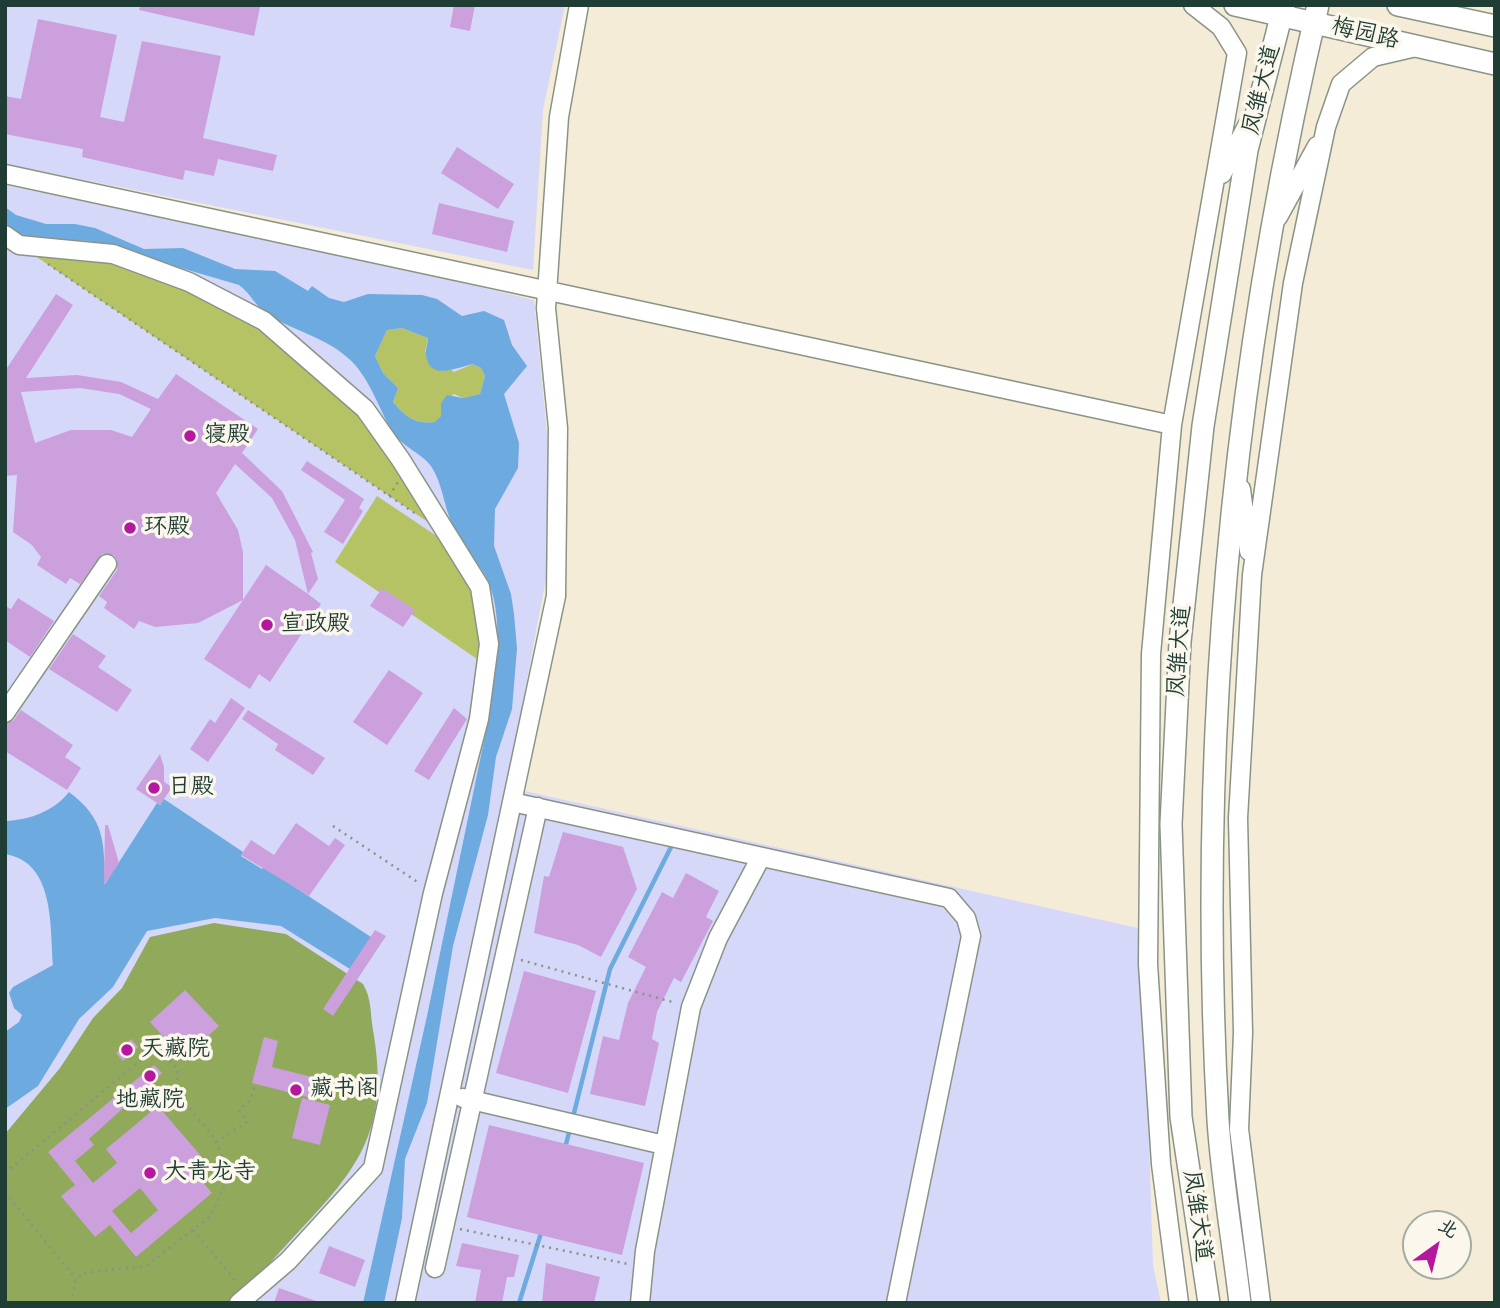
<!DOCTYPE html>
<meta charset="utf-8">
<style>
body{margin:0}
#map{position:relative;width:1500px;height:1308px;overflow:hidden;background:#f5ecd7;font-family:Mynerve,"LXGW WenKai TC",sans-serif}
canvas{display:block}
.frame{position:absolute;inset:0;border:7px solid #1f3d34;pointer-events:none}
.north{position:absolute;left:1402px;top:1210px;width:70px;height:70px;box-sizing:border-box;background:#fbf7ec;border:2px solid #a3ada2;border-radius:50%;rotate:34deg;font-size:19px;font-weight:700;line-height:28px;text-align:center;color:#1f3d34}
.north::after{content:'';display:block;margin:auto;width:24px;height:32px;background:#b5179e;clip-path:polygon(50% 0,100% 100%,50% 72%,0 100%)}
</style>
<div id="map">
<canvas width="1500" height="1308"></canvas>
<div class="frame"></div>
<div class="north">北</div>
</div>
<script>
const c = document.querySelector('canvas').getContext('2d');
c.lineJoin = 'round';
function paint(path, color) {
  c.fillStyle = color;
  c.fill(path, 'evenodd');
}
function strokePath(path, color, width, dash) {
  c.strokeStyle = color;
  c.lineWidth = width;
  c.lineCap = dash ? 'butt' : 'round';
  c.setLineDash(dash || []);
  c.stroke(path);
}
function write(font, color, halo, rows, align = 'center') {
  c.font = font + ' Mynerve,"LXGW WenKai TC",sans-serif';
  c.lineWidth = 7;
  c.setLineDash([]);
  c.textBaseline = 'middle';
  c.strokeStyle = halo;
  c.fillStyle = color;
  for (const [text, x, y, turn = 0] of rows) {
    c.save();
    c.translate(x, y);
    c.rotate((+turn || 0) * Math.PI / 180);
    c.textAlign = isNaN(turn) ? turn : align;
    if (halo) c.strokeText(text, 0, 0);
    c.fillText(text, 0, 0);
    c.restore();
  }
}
const built = new Path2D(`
 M 5,5 L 565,5 L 543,110 L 533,270 L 5,164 Z
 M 5,185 L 309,246 L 534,300 L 556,525 L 507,787 L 1142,929 L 1153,1265 L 1161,1303 L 5,1303 Z`);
const green = new Path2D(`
 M 19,245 L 113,254 L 264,321 L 365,409 L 450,537 Z
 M 402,328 L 428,338 L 425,352 L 454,372 L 473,364 L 481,368 L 485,376 L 480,394 L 463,398 L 454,394 L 441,403 L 441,416 L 436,422 C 417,425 405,417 393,402 L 398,388 L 383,373 L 375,356 L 387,330 Z
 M 377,496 L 450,545 L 475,595 L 480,661 L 335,562 Z`);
const forest = new Path2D(`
 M 214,923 L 286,934 L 363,984 C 372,999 370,1014 373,1030 C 391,1134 356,1171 289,1242 C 270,1262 252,1286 229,1303 L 5,1303 L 5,1134 L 60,1068 L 93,1018 L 122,988 L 150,937 Z`);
const water = new Path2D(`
 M 5,207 L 16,215 L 46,224 L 75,224 L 95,228 L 144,249 L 183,248 L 235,269 L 275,271 L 308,291 L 312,286 L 329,298 L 344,302 L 368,294 L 422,295 L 437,299 L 462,316 L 484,311 L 504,320 L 512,345 L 527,366 L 504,394 L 519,443 L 518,468 L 495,509 L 494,546 L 511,594 L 514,614 L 517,649 L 512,709 L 496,757 L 488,815 L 453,946 L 427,1103 L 405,1159 L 402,1218 L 384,1303 L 363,1303 L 427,1016 L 491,707 C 496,668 505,611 485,575 C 475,558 461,544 453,526 C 444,508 443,484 431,466 C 420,452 401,446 392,431 C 378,407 369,376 348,358 C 325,337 294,331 268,315 C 256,307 251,294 239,285 L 89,241 L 40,239 L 19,235 L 5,228 ZM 402,328 L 428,338 C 428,344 425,349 426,355 C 429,382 458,367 473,364 L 481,368 L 485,376 L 480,394 L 463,398 L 447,395 L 441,403 L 441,416 L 435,422 C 417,425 405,417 393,402 L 398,388 L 383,373 L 375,356 L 387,330 Z
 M 69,792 C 105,819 104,841 105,884 L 157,803 L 160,805 L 164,799 L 243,852 L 241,856 L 262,869 L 264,867 L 371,937 L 350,969 L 281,926 L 215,918 L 147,931 L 113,987 L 79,1019 L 38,1086 L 5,1109 L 5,1032 L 19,1022 L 22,1015 L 14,1008 L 9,993 L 13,987 L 53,965 C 50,926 55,862 5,854 L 5,821 C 30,820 54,811 69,792 Z`);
const stream = new Path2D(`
 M 572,1121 L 610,969 L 673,843
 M 565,1148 L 570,1129
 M 519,1303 L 542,1230`);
const building = new Path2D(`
 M 140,5 L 253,5 L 260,7 L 254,36 L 139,10 Z
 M 454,5 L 475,5 L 470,31 L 450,27 Z
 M 38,19 L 117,35 L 100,117 L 124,122 L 142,41 L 221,56 L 203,138 L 277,155 L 273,171 L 218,159 L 214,176 L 185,170 L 183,180 L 82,157 L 83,149 L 5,134 L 5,96 L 21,99 Z
 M 457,147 L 514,184 L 498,209 L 441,173 Z
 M 439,203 L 514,221 L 507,252 L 432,234 Z
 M 56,294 L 73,305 L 26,378 L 77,375 L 121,382 L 158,399 L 176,374 L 258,429 L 242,453 L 282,491 L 313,552 L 311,553 L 318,579 L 308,594 L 321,604 L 270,682 L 259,674 L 250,689 L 204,659 L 266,565 L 308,594 L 295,540 L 272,498 L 235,464 L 216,493 L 238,530 L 243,552 L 243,600 L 198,623 L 155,627 L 139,621 L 134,629 L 104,608 L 107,602 L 99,596 L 117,570 L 117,560 L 114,555 L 102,554 L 80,584 L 70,578 L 66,584 L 37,565 L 41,557 L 32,545 L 13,532 L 17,475 L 5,476 L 5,371 ZM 80,388 L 119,394 L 151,409 L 132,437 L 111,430 L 71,430 L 35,443 L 21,392 Z
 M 307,461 L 364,499 L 359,508 L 363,511 L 343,544 L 324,532 L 345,500 L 301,470 Z
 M 382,588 L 415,610 L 403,627 L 370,606 Z
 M 18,598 L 54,621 L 30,657 L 5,640 L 5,606 L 11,609 Z
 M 73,634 L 106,656 L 98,667 L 132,690 L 117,712 L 49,669 Z
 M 389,670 L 423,693 L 387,745 L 353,722 Z
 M 231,698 L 245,708 L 208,762 L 190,749 L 210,719 L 215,723 Z
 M 454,708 L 467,719 L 429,780 L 414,771 Z
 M 21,710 L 73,745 L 65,757 L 81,768 L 67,790 L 5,751 L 5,724 L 14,720 Z
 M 248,710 L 325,758 L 313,775 L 275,750 L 278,744 L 242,719 Z
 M 160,754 L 164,767 L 164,782 L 172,787 L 160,805 L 136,789 Z
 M 296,823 L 329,846 L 335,838 L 345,845 L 309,896 L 241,855 L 251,840 L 274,855 Z
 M 105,825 L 108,825 L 119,863 L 104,885 Z
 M 563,832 L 623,847 L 637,889 L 601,957 L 578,945 L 534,933 L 544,876 L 549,877 Z
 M 686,873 L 719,891 L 706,917 L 713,921 L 681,982 L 674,978 L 657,1012 L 652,1039 L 659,1043 L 645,1106 L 590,1094 L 603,1036 L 619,1040 L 628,1003 L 646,967 L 628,957 L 662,892 L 673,898 Z
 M 375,930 L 386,936 L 333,1016 L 323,1009 Z
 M 524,971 L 596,991 L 568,1093 L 496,1073 Z
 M 185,990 L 219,1026 L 183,1059 L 150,1022 Z
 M 264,1037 L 278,1041 L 272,1067 L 316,1078 L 311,1098 L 252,1083 Z
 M 131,1039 L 138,1047 L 123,1061 L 116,1053 Z
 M 154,1065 L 162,1073 L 89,1139 L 94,1145 L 75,1161 L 93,1183 L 117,1163 L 106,1149 L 158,1106 L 201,1156 L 189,1166 L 212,1193 L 136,1257 L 110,1225 L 95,1237 L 61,1196 L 75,1185 L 48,1152 ZM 140,1188 L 158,1210 L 131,1233 L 112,1211 Z
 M 302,1098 L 330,1105 L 320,1145 L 292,1138 Z
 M 489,1125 L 644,1163 L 622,1255 L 467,1217 Z
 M 462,1243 L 519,1255 L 514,1277 L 507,1277 L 502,1303 L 475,1303 L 481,1270 L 456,1266 Z
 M 329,1246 L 365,1260 L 355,1287 L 319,1273 Z
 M 546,1263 L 600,1277 L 594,1303 L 542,1303 Z
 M 279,1288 L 316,1301 L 315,1303 L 274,1303 Z`);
const path = new Path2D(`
 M 48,264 L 416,514
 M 389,496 L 398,482
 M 333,826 L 419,883
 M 521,960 L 676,1003
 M 216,1142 L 247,1122 L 239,1110 L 250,1100 L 256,1084
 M 5,1173 L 166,1039
 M 5,1192 L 76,1279
 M 460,1229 L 628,1264
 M 193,1230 L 238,1284
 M 71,1303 L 76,1279 L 83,1273 L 146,1266 L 211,1216 L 230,1173 L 214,1138 L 176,1091 L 178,1069 L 157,1047`);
const minor = new Path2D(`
 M 5,174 L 1172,425
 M 1222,174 L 1248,124
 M 1278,217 L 1317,146
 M 5,235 L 19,245 L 113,254 L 189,282 L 264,321 L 365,409 L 401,460 L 480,587 L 489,644 L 479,719 L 433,893 L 373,1168 L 288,1261 L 239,1303
 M 1241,489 L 1249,551
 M 5,713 L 107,564
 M 512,802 L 949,898 L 966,918 L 971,936 L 896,1303
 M 463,1098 L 664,1145
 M 435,1268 L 538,807
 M 405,1303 L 556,596 L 558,428 L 546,308 L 559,117 L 579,5
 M 640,1303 L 645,1251 L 691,1007 L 718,938 L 761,857
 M 1179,1303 L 1161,1164 L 1148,964 L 1151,654 L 1172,425 L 1237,53 L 1221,27 L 1193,5
 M 1261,1303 L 1239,1129 L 1243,1033 L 1238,818 L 1252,575 L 1293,283 L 1326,127 L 1341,84 L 1373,57 L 1416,47`);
const major = new Path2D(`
 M 1235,5 L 1495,64
 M 1398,5 L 1495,26
 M 1209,1303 L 1181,1117 L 1171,824 L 1180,642 L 1203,426 L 1247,150 L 1284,5
 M 1240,1303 C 1233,1242 1222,1181 1218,1120 C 1197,745 1232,370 1318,5`);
const markers = [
 [190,436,7,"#b5179e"],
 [130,528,7,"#b5179e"],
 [267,625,7,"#b5179e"],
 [154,788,7,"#b5179e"],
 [127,1050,7,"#b5179e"],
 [150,1076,7,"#b5179e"],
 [296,1090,7,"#b5179e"],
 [150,1173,7,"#b5179e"]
];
const streetNames = [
 ["梅园路",1365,35,13],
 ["凤雏大道",1263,90,-76],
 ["凤雏大道",1181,651,-86],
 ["凤雏大道",1196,1216,82]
];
const poiNames = [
 ["寝殿",204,436],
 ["环殿",144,528],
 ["宣政殿",281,625],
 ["日殿",168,788],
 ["天藏院",141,1050],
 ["藏书阁",310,1090],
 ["地藏院",150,1101,"center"],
 ["大青龙寺",164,1173]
];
paint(built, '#d5d8f9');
paint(green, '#b6c365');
paint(forest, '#90a95a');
paint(water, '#6daadf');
strokePath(stream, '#6daadf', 4.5);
paint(building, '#cba0dd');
strokePath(minor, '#8a9486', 21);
strokePath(major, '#8a9486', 24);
strokePath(path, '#8a9486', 2.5, [2, 5]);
strokePath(minor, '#fff', 18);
strokePath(major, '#fff', 21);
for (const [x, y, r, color] of markers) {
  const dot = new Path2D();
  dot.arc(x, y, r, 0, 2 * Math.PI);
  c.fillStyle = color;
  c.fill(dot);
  strokePath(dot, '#fbf7ec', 2.5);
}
write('23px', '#1f3d34', '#fbf7ec', streetNames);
write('23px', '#1f3d34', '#fbf7ec', poiNames, 'left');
</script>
